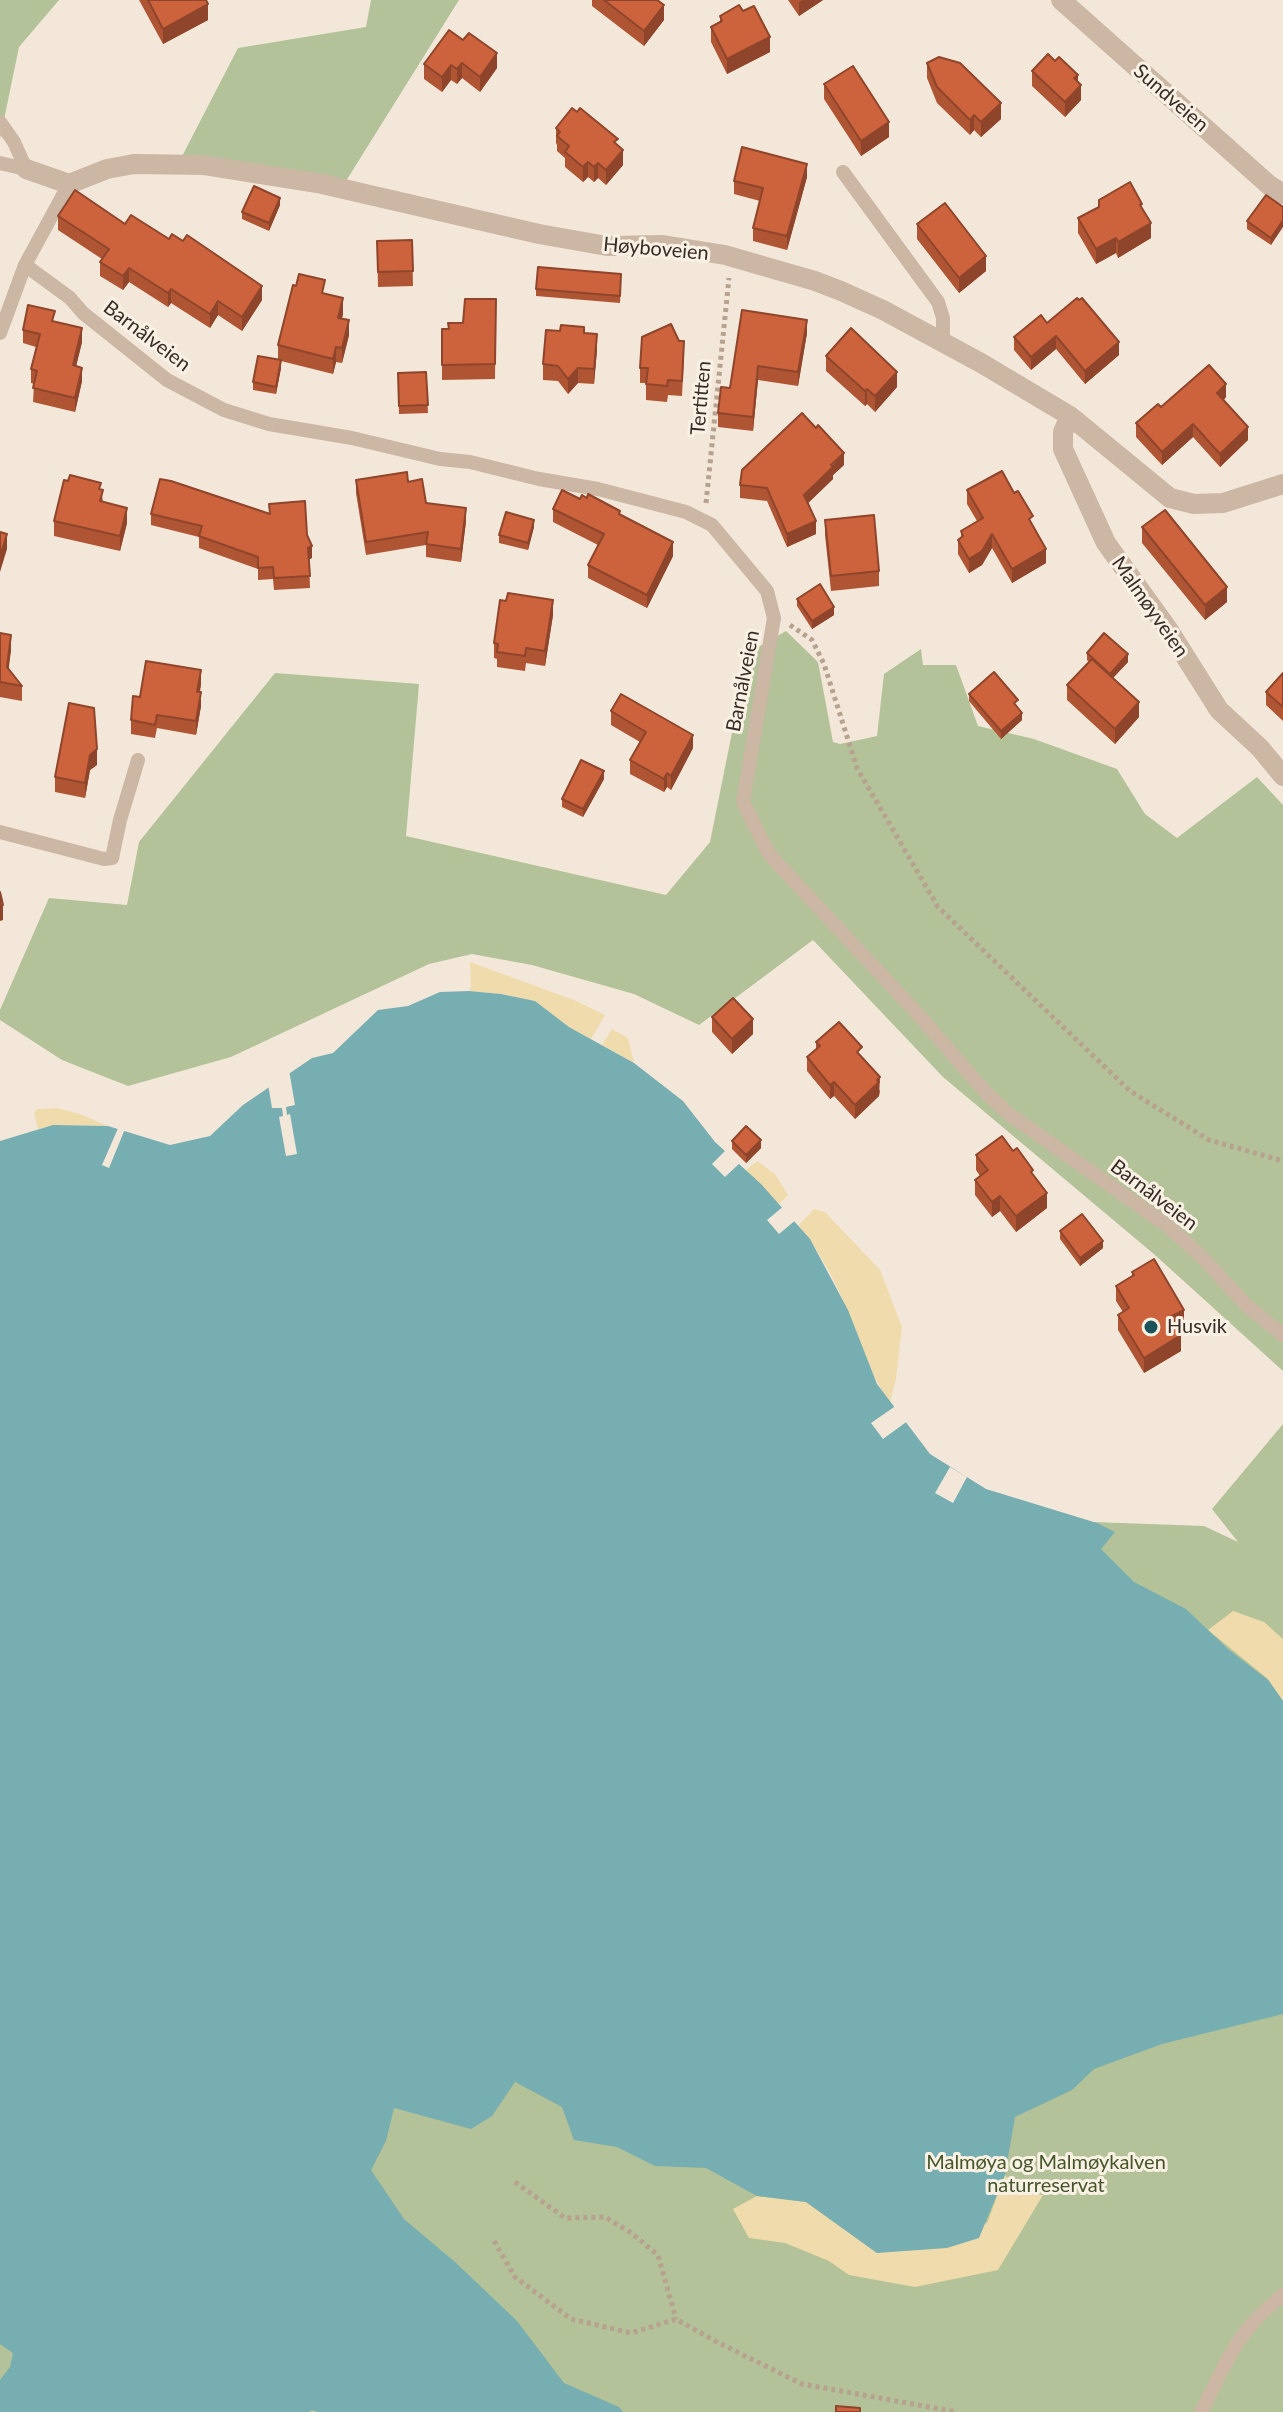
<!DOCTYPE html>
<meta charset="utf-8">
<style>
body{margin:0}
canvas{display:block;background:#f3e7d9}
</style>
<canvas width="1283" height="2412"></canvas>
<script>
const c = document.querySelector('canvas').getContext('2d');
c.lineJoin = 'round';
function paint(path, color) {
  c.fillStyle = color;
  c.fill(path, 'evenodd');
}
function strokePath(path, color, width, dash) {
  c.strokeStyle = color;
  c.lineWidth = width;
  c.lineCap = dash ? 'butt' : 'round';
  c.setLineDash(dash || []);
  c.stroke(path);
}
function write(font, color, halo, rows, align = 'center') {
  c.font = font + ' Lato,sans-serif';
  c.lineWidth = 6;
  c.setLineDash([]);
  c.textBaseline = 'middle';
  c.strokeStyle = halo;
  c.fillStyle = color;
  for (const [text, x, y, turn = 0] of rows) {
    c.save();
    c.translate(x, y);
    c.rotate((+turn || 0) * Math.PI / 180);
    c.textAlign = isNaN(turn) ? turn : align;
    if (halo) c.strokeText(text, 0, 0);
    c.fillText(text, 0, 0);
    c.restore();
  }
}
const green = new Path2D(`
 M 0,0 L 59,0 L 19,47 L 0,139 Z
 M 371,0 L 459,0 L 341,189 L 177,166 L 238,48 L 366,27 Z
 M 786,631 L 818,662 L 833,742 L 840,744 L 877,736 L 884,674 L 921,649 L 923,665 L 956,665 L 978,726 L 1034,739 L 1117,769 L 1145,814 L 1177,838 L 1257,777 L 1283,805 L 1283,1371 L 1155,1255 L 943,1077 L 813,940 L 699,1025 L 634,994 L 532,965 L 472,954 L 429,964 L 231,1057 L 128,1086 L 62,1060 L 0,1020 L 0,1010 L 49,898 L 127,905 L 139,842 L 275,673 L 419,684 L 406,836 L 666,895 L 710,842 L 748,653 Z
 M 1283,1424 L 1283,2412 L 0,2412 L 0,2162 L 1093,1522 L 1204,1526 L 1238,1542 L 1212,1509 Z`);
const sand = new Path2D(`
 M 470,962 L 574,1000 L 605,1015 L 591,1039 L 569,1027 L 535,1001 L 501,994 L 469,991 L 471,986 Z
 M 612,1029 L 628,1038 L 634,1063 L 602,1045 Z
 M 57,1108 L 80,1114 L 108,1126 L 53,1125 L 38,1129 L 34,1113 L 37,1109 Z
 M 757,1161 L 775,1174 L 788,1195 L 779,1204 L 746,1170 Z
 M 814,1209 L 825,1212 L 880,1270 L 902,1327 L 896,1379 L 890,1402 C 869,1375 862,1342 848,1312 C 836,1283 819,1249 798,1226 Z
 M 1233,1611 L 1264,1622 L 1283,1639 L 1283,1701 L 1268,1679 L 1208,1630 Z
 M 1005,2175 L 1023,2193 L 1043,2195 L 998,2270 L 915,2287 L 849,2275 L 829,2261 L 785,2243 L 749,2238 L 733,2209 L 757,2196 L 806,2202 L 877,2253 L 987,2223 Z`);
const water = new Path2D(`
 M 469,991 L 501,994 L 535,1001 L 569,1027 L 634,1063 L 683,1101 L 715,1142 L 761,1184 L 810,1239 L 848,1310 L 877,1384 L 930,1454 L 986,1489 L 1097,1523 L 1115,1532 L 1101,1549 L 1134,1582 L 1186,1609 L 1228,1649 L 1268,1680 L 1283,1701 L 1283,2014 L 1162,2044 L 1094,2069 L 1072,2090 L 1015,2117 L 1005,2175 L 979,2238 L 947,2248 L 877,2253 L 806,2202 L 757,2196 L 706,2168 L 655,2166 L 617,2147 L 574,2140 L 562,2107 L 515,2082 L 492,2116 L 471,2129 L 394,2108 L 386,2141 L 371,2170 L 404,2219 L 455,2262 L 517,2321 L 564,2383 L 619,2407 L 623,2412 L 318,2412 L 312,2410 L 309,2412 L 0,2412 L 0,2380 L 10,2367 L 13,2353 L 0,2344 L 0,1141 L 53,1125 L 108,1126 L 170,1145 L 210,1136 L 243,1105 L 312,1058 L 333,1053 L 378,1010 L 408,1006 L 440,992 Z`);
const pier = new Path2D(`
 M 289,1070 L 295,1105 L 286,1107 L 287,1115 L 290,1114 L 297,1154 L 286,1156 L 279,1117 L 283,1116 L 282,1108 L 272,1108 L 268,1084 Z
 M 119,1126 L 125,1129 L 109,1168 L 102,1165 Z
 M 728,1148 L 742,1161 L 725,1177 L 712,1164 Z
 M 785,1205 L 797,1219 L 779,1234 L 767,1220 Z
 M 897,1405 L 909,1420 L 883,1439 L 871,1423 Z
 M 950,1467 L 967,1477 L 953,1503 L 935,1493 Z`);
const path = new Path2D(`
 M 706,503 L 729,278
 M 790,625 L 812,640 L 824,664 L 857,768 L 938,907 L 1130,1091 L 1209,1140 L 1283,1161
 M 515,2182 L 565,2218 L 605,2217 L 630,2232 L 658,2255 L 676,2319
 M 494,2241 L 515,2277 L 571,2319 L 631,2333 L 676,2319 L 715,2341 L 802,2384 L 957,2412`);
const service = new Path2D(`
 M 0,122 L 14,142 L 26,169
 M 0,163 L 26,169
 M 843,172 L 938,302 L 943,318 L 943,343
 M 25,265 L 70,298 L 83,313 L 167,380 L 224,410 L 269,424 L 352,438 L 440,459 L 470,462 L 539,479 L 598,489 L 686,512 L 712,525 L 767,591 L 774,618 L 743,802 L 768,852 L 779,865 L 917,1013 L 987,1094 L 1009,1114 L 1169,1227 L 1202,1257 L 1246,1305 L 1283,1335
 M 0,333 L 25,265 L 69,184
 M 0,832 L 104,859 L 112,858 L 120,820 L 138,760
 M 1201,2412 C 1227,2362 1236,2331 1283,2295`);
const minor = new Path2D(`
 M 1061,0 L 1269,185 L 1283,194
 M 26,169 L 69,184 L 107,169 L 134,164 L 203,165 L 322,184 L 539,234 L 607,246 L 663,245 L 725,255 L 815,281 L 841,291 L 883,310 L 981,363 L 1070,416 L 1170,498 L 1194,504 L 1223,503 L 1283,484
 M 1070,416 L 1063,432 L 1063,449 L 1106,543 L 1168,629 L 1219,710 L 1260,748 L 1283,776`);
const wall = new Path2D(`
 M 139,0 L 206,0 L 208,20 L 163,44 Z
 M 592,0 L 657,0 L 664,20 L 644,46 L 592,6 Z
 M 788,0 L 823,0 L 799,16 Z
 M 720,16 L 770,52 L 727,74 L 711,42 L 711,27 L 720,23 Z
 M 449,30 L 497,68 L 480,92 L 462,78 L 457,84 L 451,80 L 442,92 L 424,79 L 424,64 Z
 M 927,63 L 1001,119 L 981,137 L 974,130 L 970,135 L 937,103 L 927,78 Z
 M 1032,71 L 1078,82 L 1081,100 L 1065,117 L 1032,86 Z
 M 824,84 L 889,137 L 861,156 L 824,99 Z
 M 556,128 L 618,145 L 623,165 L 606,185 L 598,178 L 594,182 L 588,177 L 583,182 L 565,167 L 565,158 L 557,151 L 557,145 L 556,143 Z
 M 807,177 L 787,250 L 753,241 L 753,228 L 760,201 L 734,194 L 734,181 Z
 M 280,205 L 269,231 L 242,219 L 242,212 Z
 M 1283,207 L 1271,245 L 1247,229 L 1247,221 Z
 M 1142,208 L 1151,238 L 1118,258 L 1116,253 L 1096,264 L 1078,233 L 1078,218 Z
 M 58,216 L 125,224 L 262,300 L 242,331 L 218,315 L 210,328 L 171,303 L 168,307 L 129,282 L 123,290 L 100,276 L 100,262 L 102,259 L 58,230 Z
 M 917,224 L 986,271 L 959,293 L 917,239 Z
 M 412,240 L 413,286 L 378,287 L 377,241 Z
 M 621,282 L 620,303 L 536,296 L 536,289 Z
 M 325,294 L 343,314 L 342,318 L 349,335 L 342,363 L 336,362 L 333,374 L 281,361 L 281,368 L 276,394 L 253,390 L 253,382 L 278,360 L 278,345 Z
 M 496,299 L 495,379 L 442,380 L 442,329 L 449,329 L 463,323 Z
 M 742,310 L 807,333 L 798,386 L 758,380 L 753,431 L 718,427 L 718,413 L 730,388 Z
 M 55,322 L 82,342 L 76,366 L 82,381 L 75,412 L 33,402 L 34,384 L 31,383 L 31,369 L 36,347 L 23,343 L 23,330 Z
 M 1047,323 L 1119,355 L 1085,384 L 1056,349 L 1031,370 L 1014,350 L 1014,337 Z
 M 560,331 L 584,333 L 597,350 L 594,384 L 578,383 L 568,394 L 558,381 L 543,380 L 543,364 Z
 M 684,356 L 682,396 L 668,395 L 667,402 L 646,400 L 646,383 L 640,383 L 640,368 Z
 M 826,356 L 897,387 L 875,412 L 867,404 L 865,406 L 826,371 Z
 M 426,372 L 428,413 L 399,414 L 398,373 Z
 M 1226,397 L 1224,400 L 1248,440 L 1220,467 L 1193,437 L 1162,465 L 1136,437 L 1136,423 L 1161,407 Z
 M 844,465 L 833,475 L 833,479 L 808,503 L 816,534 L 787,547 L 767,501 L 740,498 L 740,485 Z
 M 356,480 L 408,482 L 426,503 L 466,521 L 461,562 L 426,557 L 426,545 L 366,555 L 356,493 Z
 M 101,489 L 103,502 L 127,523 L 120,551 L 54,536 L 54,521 Z
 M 967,490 L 1033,526 L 1046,563 L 1012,583 L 992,548 L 982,565 L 969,573 L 958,554 L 958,540 L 961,538 L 961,531 L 977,521 L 967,504 Z
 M 580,499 L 620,515 L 673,556 L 647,608 L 588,578 L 588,565 L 598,545 L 553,522 L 553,509 Z
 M 151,514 L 307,535 L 312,558 L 309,559 L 310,588 L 274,590 L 273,579 L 258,580 L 258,569 L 199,548 L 199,537 L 151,525 Z
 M 825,520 L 879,571 L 879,586 L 831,591 L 825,535 Z
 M 534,527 L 528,550 L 499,543 L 499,535 Z
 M 1142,527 L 1227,602 L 1205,620 L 1142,543 Z
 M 797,599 L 834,615 L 812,629 L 797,606 Z
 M 553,615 L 545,666 L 526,663 L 525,671 L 497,667 L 497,659 L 494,658 L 494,643 Z
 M 0,633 L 11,650 L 8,669 L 22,686 L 22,701 L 0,697 Z
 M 1087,653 L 1128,662 L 1113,678 L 1139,717 L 1115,744 L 1067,700 L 1067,685 L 1089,662 L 1087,660 Z
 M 1283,673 L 1283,721 L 1266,705 L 1266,692 Z
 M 201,684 L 200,692 L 201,706 L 196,735 L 157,728 L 155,738 L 131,734 L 131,720 L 140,697 Z
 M 969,694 L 1018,708 L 1022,720 L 1001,739 L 969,701 Z
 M 611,711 L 693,748 L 671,790 L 667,787 L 664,792 L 630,774 L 630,760 L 640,742 L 611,725 Z
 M 97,765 L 90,770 L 85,798 L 55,792 L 55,777 Z
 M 604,779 L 583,817 L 562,807 L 562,799 Z
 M 712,1017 L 753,1034 L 732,1054 L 712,1032 Z
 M 816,1042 L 862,1058 L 880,1091 L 879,1096 L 855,1119 L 834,1096 L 830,1099 L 807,1071 L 807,1057 L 816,1049 Z
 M 732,1141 L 761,1148 L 746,1163 L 732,1149 Z
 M 976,1155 L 1033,1175 L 1047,1208 L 1016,1232 L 1000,1211 L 992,1217 L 975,1195 L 975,1180 L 980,1176 L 976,1170 Z
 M 1060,1231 L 1103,1248 L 1080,1266 L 1060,1239 Z
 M 1132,1272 L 1184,1325 L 1177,1329 L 1181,1351 L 1144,1373 L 1118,1330 L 1118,1315 L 1123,1312 L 1116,1301 L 1116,1286 L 1132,1276 Z`);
const shadedWall = new Path2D(`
 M 803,0 L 823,0 L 799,16 L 799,2 Z
 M 208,4 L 208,20 L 163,44 L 163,29 Z
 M 664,5 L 664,20 L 644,46 L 644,31 Z
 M 770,37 L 770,52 L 727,74 L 727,59 Z
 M 497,53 L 497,68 L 480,92 L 480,77 Z
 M 462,63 L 462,78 L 457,84 L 457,69 Z
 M 451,65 L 451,80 L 442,92 L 442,77 Z
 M 1078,75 L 1078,88 L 1081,85 L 1081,100 L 1065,117 L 1065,102 L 1074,78 Z
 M 1001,103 L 1001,119 L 981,137 L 981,122 Z
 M 974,115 L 974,130 L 970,135 L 970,120 Z
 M 889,122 L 889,137 L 861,156 L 861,141 Z
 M 623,150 L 623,165 L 606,185 L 606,170 Z
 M 588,162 L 588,177 L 583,182 L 583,167 Z
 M 598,163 L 598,178 L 594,182 L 594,167 Z
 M 807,164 L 807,177 L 787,250 L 787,236 Z
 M 280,198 L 280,205 L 269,231 L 269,223 Z
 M 1283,220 L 1283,227 L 1271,245 L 1271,238 Z
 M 1151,223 L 1151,238 L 1118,258 L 1118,242 Z
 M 1116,238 L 1116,253 L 1096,264 L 1096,249 Z
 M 986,256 L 986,271 L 959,293 L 959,278 Z
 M 129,268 L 129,282 L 123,290 L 123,276 Z
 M 262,286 L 262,300 L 242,331 L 242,317 Z
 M 171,289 L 171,303 L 168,307 L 168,293 Z
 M 343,298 L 343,314 L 338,333 L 338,318 Z
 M 218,301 L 218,315 L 210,328 L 210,314 Z
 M 349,320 L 349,335 L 342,363 L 342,348 Z
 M 807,320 L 807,333 L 798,386 L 798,372 Z
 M 82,328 L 82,342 L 73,379 L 73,365 Z
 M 597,334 L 597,350 L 594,384 L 594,369 Z
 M 1056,336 L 1056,349 L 1031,370 L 1031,357 Z
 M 1119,342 L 1119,355 L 1085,384 L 1085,371 Z
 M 336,347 L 336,362 L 333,374 L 333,359 Z
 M 281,360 L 281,368 L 276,394 L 276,387 Z
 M 758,366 L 758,380 L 753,431 L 753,417 Z
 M 82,368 L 82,381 L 75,412 L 75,398 Z
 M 578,368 L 578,383 L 568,394 L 568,379 Z
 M 897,372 L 897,387 L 875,412 L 875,396 Z
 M 1226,384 L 1226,397 L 1217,406 L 1217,393 Z
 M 867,389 L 867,404 L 865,406 L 865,391 Z
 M 1193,424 L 1193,437 L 1162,465 L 1162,452 Z
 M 1248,427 L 1248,440 L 1220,467 L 1220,454 Z
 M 844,453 L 844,465 L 833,475 L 833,479 L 804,507 L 804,495 Z
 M 127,508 L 127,523 L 120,551 L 120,536 Z
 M 466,508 L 466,521 L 461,562 L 461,549 Z
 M 534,520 L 534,527 L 528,550 L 528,543 Z
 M 816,521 L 816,534 L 787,547 L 787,534 Z
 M 7,534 L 7,549 L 0,572 L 0,557 Z
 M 992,534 L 992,548 L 982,565 L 969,573 L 969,559 Z
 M 673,542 L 673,556 L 647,608 L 647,595 Z
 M 312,546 L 312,558 L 308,560 L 308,548 Z
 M 1046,549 L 1046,563 L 1012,583 L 1012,569 Z
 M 1227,587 L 1227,602 L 1205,620 L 1205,605 Z
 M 553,600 L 553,615 L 545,666 L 545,651 Z
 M 834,607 L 834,615 L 812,629 L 812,621 Z
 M 11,635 L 11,650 L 7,682 L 7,667 Z
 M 1128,654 L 1128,662 L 1110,681 L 1110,674 Z
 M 201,670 L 201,684 L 197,705 L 197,692 Z
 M 201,692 L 201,706 L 196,735 L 196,721 Z
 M 1139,702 L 1139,717 L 1115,744 L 1115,729 Z
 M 1022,713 L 1022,720 L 1001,739 L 1001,731 Z
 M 693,735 L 693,748 L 671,790 L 671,776 Z
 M 97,749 L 97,765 L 90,770 L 85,798 L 85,783 L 90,755 Z
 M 604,771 L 604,779 L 583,817 L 583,809 Z
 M 667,773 L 667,787 L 664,792 L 664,779 Z
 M 3,905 L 3,920 L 0,921 L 0,906 Z
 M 753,1019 L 753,1034 L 732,1054 L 732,1039 Z
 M 880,1077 L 879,1096 L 855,1119 L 855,1105 Z
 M 834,1082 L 834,1096 L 830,1099 L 830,1085 Z
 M 761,1140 L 761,1148 L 746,1163 L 746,1155 Z
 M 1047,1193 L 1047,1208 L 1016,1232 L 1016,1216 Z
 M 1000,1196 L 1000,1211 L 992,1217 L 992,1202 Z
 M 1103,1241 L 1103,1248 L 1080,1266 L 1080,1258 Z
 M 1184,1310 L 1184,1325 L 1170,1333 L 1170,1317 Z
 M 1181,1335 L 1181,1351 L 1144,1373 L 1144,1358 Z`);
const building = new Path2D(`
 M 148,0 L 206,0 L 208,4 L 163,29 Z
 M 604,0 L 657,0 L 664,5 L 644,31 Z
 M 739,5 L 743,11 L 754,6 L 770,37 L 727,59 L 711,27 L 722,21 L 720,16 Z
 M 449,30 L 463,40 L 469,33 L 497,53 L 480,77 L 462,63 L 457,69 L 451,65 L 442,77 L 424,64 Z
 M 1048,54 L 1055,61 L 1059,57 L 1078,75 L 1074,78 L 1081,85 L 1065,102 L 1032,71 Z
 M 939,57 L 960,63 L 1001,103 L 981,122 L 974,115 L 970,120 L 937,87 L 927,63 Z
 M 853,66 L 889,122 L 861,141 L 824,84 Z
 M 572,108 L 577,112 L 580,108 L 618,139 L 614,142 L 623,150 L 606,170 L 598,163 L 594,167 L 588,162 L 583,167 L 565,152 L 569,146 L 557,136 L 560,132 L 556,128 Z
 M 742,147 L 807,164 L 787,236 L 753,228 L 763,188 L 734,181 Z
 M 1130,182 L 1142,204 L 1140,205 L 1151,223 L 1118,242 L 1116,238 L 1096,249 L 1078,218 L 1099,207 L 1099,200 Z
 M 254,186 L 280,198 L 269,223 L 242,212 Z
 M 75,190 L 125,224 L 131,215 L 169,239 L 172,234 L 183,241 L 187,235 L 262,286 L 242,317 L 218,301 L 210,314 L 171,289 L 168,293 L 129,268 L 123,276 L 100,262 L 109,249 L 58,216 Z
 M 1266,195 L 1283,207 L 1283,220 L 1271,238 L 1247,221 Z
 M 945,203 L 986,256 L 959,278 L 917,224 Z
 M 412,240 L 413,271 L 378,272 L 377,241 Z
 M 538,267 L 621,274 L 620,296 L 536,289 Z
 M 299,274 L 325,280 L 322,293 L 343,298 L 338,318 L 349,320 L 342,348 L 336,347 L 333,359 L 278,345 L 293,285 L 296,286 Z
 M 1077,298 L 1079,300 L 1082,298 L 1119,342 L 1085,371 L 1056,336 L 1031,357 L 1014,337 L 1041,315 L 1047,323 Z
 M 465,299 L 496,299 L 495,364 L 442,365 L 442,329 L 449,329 L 448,323 L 463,323 Z
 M 28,305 L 55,311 L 52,321 L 82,328 L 73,365 L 82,368 L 75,398 L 33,388 L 37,371 L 31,369 L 40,334 L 23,330 Z
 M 742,310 L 807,320 L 798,372 L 758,366 L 753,417 L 718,413 L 721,387 L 730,388 Z
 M 671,324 L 679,341 L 684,341 L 682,381 L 668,380 L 667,386 L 646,384 L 648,368 L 640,368 L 642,337 Z
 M 561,325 L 584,327 L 584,333 L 597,334 L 594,369 L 578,368 L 568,379 L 558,366 L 543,364 L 546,330 L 560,331 Z
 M 851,328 L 897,372 L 875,396 L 867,389 L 865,391 L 826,356 Z
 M 258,356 L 281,360 L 276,387 L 253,382 Z
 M 1209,365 L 1226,384 L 1217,393 L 1248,427 L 1220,454 L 1193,424 L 1162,452 L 1136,423 L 1158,404 L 1161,407 Z
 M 426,372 L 428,405 L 399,406 L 398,373 Z
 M 802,413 L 816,428 L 818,425 L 844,453 L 831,465 L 833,467 L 804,495 L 816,521 L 787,534 L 767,488 L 740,485 L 742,470 Z
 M 1002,471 L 1014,493 L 1018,491 L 1033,516 L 1029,519 L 1046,549 L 1012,569 L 992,534 L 982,551 L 969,559 L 958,540 L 963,536 L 961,531 L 983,518 L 967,490 Z
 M 407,472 L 408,482 L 422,479 L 426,503 L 466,508 L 461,549 L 426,544 L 428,532 L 366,542 L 356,480 Z
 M 70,475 L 101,483 L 99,489 L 103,490 L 100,501 L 127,508 L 120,536 L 54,521 L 64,480 L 68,481 Z
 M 160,479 L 171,481 L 270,514 L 269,504 L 305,501 L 307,535 L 312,546 L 308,548 L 310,576 L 274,578 L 273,567 L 258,568 L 258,557 L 199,536 L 202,526 L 151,514 Z
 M 562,490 L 580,499 L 582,495 L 587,498 L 588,494 L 620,511 L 619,514 L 673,542 L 647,595 L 588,565 L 604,534 L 553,509 Z
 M 1165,510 L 1227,587 L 1205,605 L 1142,527 Z
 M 506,512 L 534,520 L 528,543 L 499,535 Z
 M 874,515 L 879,571 L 831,576 L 825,520 Z
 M 0,532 L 7,534 L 0,557 Z
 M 820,584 L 834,607 L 812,621 L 797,599 Z
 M 508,593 L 553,600 L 545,651 L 526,648 L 525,656 L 497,652 L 498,644 L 494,643 L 500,600 L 506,601 Z
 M 0,633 L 11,635 L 7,667 L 22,686 L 0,682 Z
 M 1104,633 L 1128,654 L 1110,674 L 1087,653 Z
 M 1092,659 L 1139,702 L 1115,729 L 1067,685 Z
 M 146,661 L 201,670 L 197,692 L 201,692 L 196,721 L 157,715 L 155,725 L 131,720 L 133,696 L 140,697 Z
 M 994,672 L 1018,700 L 1014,703 L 1022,713 L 1001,731 L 969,694 Z
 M 1283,673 L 1283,707 L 1266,692 Z
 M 621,694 L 693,735 L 671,776 L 667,773 L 664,779 L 630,760 L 646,732 L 611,711 Z
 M 69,703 L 94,708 L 97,749 L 90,755 L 85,783 L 55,777 Z
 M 581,760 L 604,771 L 583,809 L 562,799 Z
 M 0,892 L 3,905 L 0,906 Z
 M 733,998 L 753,1019 L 732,1039 L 712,1017 Z
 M 839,1022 L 862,1047 L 857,1052 L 880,1077 L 877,1080 L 879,1082 L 855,1105 L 834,1082 L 830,1085 L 807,1057 L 820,1046 L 816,1042 Z
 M 746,1126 L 761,1140 L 746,1155 L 732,1141 Z
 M 1002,1136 L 1013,1151 L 1017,1148 L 1033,1170 L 1031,1172 L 1047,1193 L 1016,1216 L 1000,1196 L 992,1202 L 975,1180 L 988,1170 L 976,1155 Z
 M 1082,1214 L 1103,1241 L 1080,1258 L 1060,1231 Z
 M 1154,1259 L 1184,1310 L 1170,1317 L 1181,1335 L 1144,1358 L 1118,1315 L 1129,1308 L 1116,1286 L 1134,1275 L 1132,1272 Z
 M 836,2406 L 860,2408 L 860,2412 L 836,2412 Z`);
const markers = [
 [1151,1327,8,"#1a545a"]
];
const streetNames = [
 ["Sundveien",1171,98,41],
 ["Høyboveien",656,249,5],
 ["Barnålveien",147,336,37],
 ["Tertitten",701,398,-85],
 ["Malmøyveien",1150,607,55],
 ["Barnålveien",743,681,-79],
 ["Barnålveien",1154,1195,37]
];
const poiNames = [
 ["Husvik",1167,1327]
];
const parkNames = [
 ["Malmøya og Malmøykalven",1046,2163],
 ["naturreservat",1046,2186]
];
paint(green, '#b3c298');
paint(sand, '#f0dbad');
paint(water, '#77aeb1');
paint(pier, '#f3e7d9');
strokePath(path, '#b7a18f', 5, [4, 4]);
strokePath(service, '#cbb7a4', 14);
strokePath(minor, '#cbb7a4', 20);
paint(wall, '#af5534');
paint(shadedWall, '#8f452b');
paint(building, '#cc633d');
strokePath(building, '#8f452b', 2);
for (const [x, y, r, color] of markers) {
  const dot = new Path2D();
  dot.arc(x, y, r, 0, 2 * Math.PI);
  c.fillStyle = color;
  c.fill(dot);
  strokePath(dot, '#faf1e5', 3);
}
write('20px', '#362c26', '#faf1e5', streetNames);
write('20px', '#362c26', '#faf1e5', poiNames, 'left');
write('20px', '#445629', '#faf1e5', parkNames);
</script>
